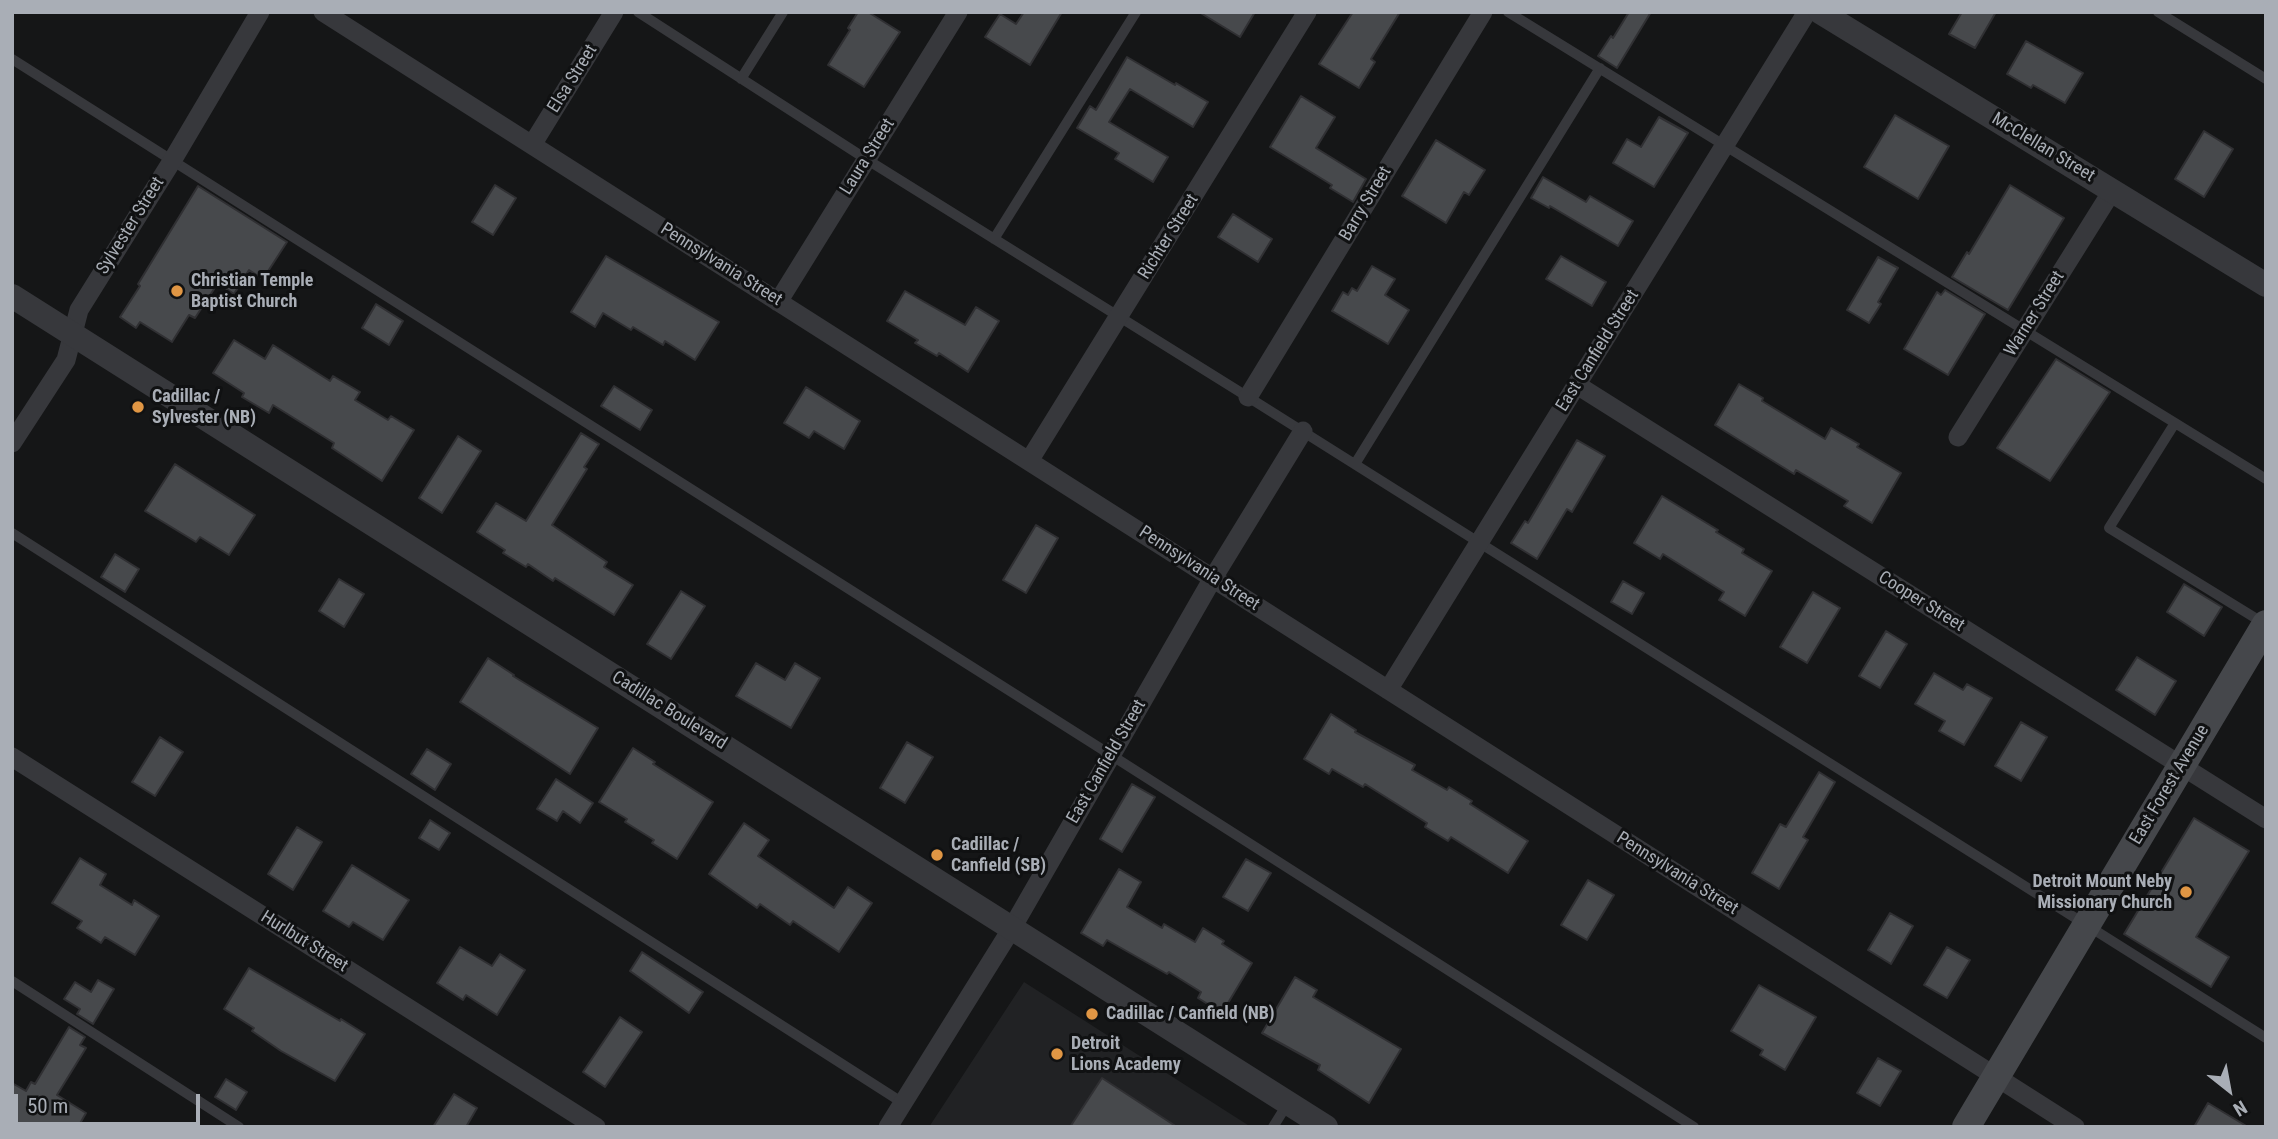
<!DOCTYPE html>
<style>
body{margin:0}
#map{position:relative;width:2278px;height:1139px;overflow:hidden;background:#151617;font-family:"Roboto Condensed",sans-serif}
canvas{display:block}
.frame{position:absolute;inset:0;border:14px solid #a9aeb6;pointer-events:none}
.north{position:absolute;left:2194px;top:1055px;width:70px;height:70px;-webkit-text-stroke:5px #101112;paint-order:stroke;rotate:149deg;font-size:19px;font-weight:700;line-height:28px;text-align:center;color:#a9aeb6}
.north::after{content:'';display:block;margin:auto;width:24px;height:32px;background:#a9aeb6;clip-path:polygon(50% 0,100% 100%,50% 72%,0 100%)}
.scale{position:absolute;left:14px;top:1094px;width:186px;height:32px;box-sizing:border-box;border:4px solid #a9aeb6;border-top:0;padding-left:9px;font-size:21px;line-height:24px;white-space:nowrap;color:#a9aeb6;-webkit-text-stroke:5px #101112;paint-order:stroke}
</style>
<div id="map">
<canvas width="2278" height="1139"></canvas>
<div class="frame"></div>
<div class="north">N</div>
<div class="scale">50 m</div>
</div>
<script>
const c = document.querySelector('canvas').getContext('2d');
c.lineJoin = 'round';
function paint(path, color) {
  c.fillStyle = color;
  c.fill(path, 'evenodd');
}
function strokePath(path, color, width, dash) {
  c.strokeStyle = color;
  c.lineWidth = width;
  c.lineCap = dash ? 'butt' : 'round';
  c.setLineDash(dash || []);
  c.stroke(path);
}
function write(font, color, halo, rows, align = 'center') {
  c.font = font + ' "Roboto Condensed",sans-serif';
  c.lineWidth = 6;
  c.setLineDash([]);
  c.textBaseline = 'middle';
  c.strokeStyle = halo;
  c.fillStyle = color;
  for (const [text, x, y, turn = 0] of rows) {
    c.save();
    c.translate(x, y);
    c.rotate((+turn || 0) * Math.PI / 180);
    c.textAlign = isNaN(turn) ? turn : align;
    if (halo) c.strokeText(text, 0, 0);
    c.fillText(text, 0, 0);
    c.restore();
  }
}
const built = new Path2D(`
 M 1024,982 L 1251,1127 L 929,1127 Z`);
const building = new Path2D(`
 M 858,12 L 868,12 L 900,32 L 864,87 L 828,65 L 850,30 L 848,28 Z
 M 1024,12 L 1062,12 L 1030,65 L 985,37 L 1000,14 L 1016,24 Z
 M 1199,12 L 1255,12 L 1240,37 Z
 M 1353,12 L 1400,12 L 1371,59 L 1375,62 L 1359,88 L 1319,64 Z
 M 1629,12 L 1651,12 L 1617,68 L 1598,56 L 1611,36 L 1613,38 Z
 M 1962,12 L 1996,12 L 1975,48 L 1949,34 Z
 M 2026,41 L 2083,73 L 2065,103 L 2033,85 L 2031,88 L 2007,74 Z
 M 1127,57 L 1175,85 L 1176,83 L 1208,102 L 1193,127 L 1130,89 L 1109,122 L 1168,157 L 1153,182 L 1115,159 L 1119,153 L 1077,128 L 1090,106 L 1096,110 Z
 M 1301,96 L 1335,117 L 1316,148 L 1366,179 L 1353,202 L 1330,188 L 1332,185 L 1270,147 Z
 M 1895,115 L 1949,146 L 1918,199 L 1864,167 Z
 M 1659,117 L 1688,133 L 1654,187 L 1613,163 L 1627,139 L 1641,147 Z
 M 2204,131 L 2233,149 L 2204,197 L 2175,179 Z
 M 1436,140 L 1485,170 L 1469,195 L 1464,192 L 1446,223 L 1402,196 Z
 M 1543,177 L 1586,202 L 1590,196 L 1633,221 L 1618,246 L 1550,206 L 1549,208 L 1531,198 Z
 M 495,185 L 516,198 L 493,235 L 472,222 Z
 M 2010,185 L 2064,218 L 2008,310 L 1952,277 L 1967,252 L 1969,254 Z
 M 198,186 L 287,242 L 263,279 L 249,270 L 234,294 L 218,283 L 195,318 L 189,315 L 172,342 L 140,322 L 136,328 L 120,317 L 140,286 L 138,284 Z
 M 1233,214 L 1272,239 L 1258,262 L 1218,237 Z
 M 606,256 L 719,322 L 695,360 L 665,341 L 663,345 L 633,327 L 631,330 L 603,313 L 595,327 L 571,312 Z
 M 1561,256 L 1606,282 L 1592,306 L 1546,279 Z
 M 1878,257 L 1898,268 L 1878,302 L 1881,304 L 1869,323 L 1847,310 Z
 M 1372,266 L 1395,279 L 1385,295 L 1409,310 L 1388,344 L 1332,311 L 1343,292 L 1348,295 L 1352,288 L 1357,291 Z
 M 1945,290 L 1985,314 L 1948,375 L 1904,349 L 1937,292 L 1941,295 Z
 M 905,291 L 965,325 L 976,307 L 999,321 L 968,372 L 939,353 L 937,356 L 915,343 L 918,340 L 887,321 Z
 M 376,304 L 403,321 L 389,345 L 362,328 Z
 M 234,340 L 265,359 L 273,345 L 330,381 L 333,376 L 360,392 L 355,400 L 388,420 L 391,416 L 414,430 L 382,481 L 332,448 L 334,443 L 273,405 L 269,413 L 242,397 L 244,393 L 213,373 Z
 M 2056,359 L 2110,392 L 2050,481 L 1997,448 Z
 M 1739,384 L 1763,398 L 1762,401 L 1825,439 L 1831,428 L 1859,444 L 1857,447 L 1901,473 L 1872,523 L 1844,506 L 1848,501 L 1796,470 L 1794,474 L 1715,425 Z
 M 614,386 L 652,410 L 640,430 L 601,406 Z
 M 806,387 L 860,421 L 844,449 L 814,431 L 809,438 L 784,423 Z
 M 581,433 L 599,444 L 584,467 L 587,469 L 552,525 L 607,562 L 604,567 L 633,585 L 614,615 L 555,578 L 553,581 L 528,564 L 526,567 L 503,553 L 505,550 L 477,532 L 496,503 L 526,521 Z
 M 458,436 L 481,451 L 442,513 L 419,498 Z
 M 1577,440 L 1605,456 L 1572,512 L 1567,509 L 1537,559 L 1511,543 L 1525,521 L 1528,523 Z
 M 175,464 L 255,515 L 229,555 L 200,537 L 196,542 L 145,511 Z
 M 1662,496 L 1718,530 L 1716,532 L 1744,549 L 1742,553 L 1772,571 L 1745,616 L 1719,600 L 1724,592 L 1663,554 L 1660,559 L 1634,543 Z
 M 1036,525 L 1058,538 L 1026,593 L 1003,580 Z
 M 115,554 L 139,569 L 125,592 L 101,577 Z
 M 339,579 L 364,594 L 344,627 L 319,611 Z
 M 1623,581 L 1644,593 L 1632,614 L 1611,602 Z
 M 2184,584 L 2222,607 L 2204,636 L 2167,612 Z
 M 681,591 L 705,606 L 671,659 L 647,644 Z
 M 1813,592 L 1840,608 L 1807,663 L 1780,647 Z
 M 1886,631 L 1907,644 L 1880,688 L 1859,676 Z
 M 2137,657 L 2176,681 L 2155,715 L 2116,690 Z
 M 488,658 L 514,675 L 513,676 L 598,728 L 570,774 L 460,702 Z
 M 756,663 L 785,680 L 795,663 L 820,678 L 791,728 L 736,696 Z
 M 1934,673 L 1963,690 L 1967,684 L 1992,698 L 1964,745 L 1939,731 L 1945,721 L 1915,704 Z
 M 1331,714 L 1356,730 L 1355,732 L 1415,765 L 1412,770 L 1447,790 L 1449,787 L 1472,801 L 1470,804 L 1528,841 L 1508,873 L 1451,837 L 1448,841 L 1425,827 L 1427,823 L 1365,784 L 1363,787 L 1332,769 L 1329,774 L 1304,759 Z
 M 2021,722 L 2047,737 L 2021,781 L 1995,766 Z
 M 160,737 L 183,752 L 155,796 L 132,782 Z
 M 907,742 L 933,757 L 905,803 L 880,788 Z
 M 633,748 L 655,762 L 653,764 L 713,802 L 677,859 L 652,843 L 654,840 L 625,822 L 627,819 L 599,802 Z
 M 427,749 L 451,764 L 435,790 L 411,774 Z
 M 1819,772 L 1835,782 L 1803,837 L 1808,840 L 1779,889 L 1752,873 L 1780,824 L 1786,827 Z
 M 556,779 L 593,803 L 580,823 L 563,811 L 557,821 L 537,809 Z
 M 1132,784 L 1155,797 L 1122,852 L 1100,839 Z
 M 2194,818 L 2249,851 L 2196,937 L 2229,957 L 2211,987 L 2124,934 Z
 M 430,820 L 450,833 L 439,850 L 419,838 Z
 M 744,823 L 769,840 L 758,856 L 834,908 L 848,887 L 872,903 L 839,952 L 793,921 L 790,925 L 760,904 L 757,908 L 709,874 Z
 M 297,827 L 322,842 L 293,890 L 268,874 Z
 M 80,858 L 106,874 L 100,885 L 132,905 L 134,900 L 159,916 L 135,955 L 105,937 L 101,943 L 77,928 L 82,921 L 52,903 Z
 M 1246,859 L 1271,873 L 1248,911 L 1223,897 Z
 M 352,865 L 409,900 L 383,940 L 353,922 L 349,927 L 323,911 Z
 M 1119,869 L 1141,882 L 1127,907 L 1162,928 L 1164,924 L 1195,942 L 1203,928 L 1224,941 L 1222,944 L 1252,963 L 1222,1013 L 1198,998 L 1201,992 L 1169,972 L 1167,974 L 1107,940 L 1103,946 L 1081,933 Z
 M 1588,880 L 1614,895 L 1587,940 L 1561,925 Z
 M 1890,913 L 1913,926 L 1891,964 L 1868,950 Z
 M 460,947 L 492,966 L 500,954 L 525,970 L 497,1015 L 466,995 L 463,1000 L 437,983 Z
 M 1947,947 L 1970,960 L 1947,998 L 1924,985 Z
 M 642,952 L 703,992 L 689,1013 L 630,971 Z
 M 249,968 L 340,1021 L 341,1019 L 365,1034 L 335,1081 L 281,1051 L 252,1031 L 254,1028 L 224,1009 Z
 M 1295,977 L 1317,990 L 1313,997 L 1401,1049 L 1369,1103 L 1318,1070 L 1320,1065 L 1262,1033 Z
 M 98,980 L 114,989 L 93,1024 L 77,1014 L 80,1009 L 64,999 L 75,982 L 91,992 Z
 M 1759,985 L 1816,1017 L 1785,1070 L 1760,1055 L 1763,1050 L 1731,1031 Z
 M 620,1017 L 642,1032 L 605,1087 L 583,1072 Z
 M 69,1027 L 85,1037 L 80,1045 L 86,1048 L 57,1095 L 86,1113 L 78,1127 L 12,1127 L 12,1083 L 26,1091 L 31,1082 L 35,1084 Z
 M 1878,1058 L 1901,1071 L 1880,1106 L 1857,1093 Z
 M 1102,1078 L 1177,1127 L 1070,1127 Z
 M 226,1079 L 247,1092 L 236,1110 L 215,1097 Z
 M 454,1094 L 477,1108 L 466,1127 L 433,1127 Z
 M 2208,1103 L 2248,1127 L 2194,1127 Z`);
const service = new Path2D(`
 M 638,12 L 866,159 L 1248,397 L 2266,1038
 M 1508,12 L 2266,479
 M 2158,12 L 2266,79
 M 12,59 L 1111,755 L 1694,1127
 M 741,79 L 783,12
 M 994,239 L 1136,12
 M 2175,423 L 2109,528 L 2265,624
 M 1355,464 L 1600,68
 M 12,533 L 903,1103
 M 12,981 L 239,1127
 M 1273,1127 L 1288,1103`);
const minor = new Path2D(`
 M 323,12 L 2075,1127
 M 532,145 L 614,12
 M 778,302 L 958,12
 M 1577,385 L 2266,819
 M 1248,397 L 1483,12
 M 1958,437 L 2112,191
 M 12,443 L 66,360 L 79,310 L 172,161 L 260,12
 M 1029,461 L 1307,12
 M 1388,690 L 1807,12
 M 12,757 L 596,1127
 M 888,1127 L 1012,928 L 1213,578 L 1303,431`);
const tertiary = new Path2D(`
 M 1820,12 L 2266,285
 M 12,296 L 1326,1127`);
const secondary = new Path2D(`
 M 1966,1127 L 2266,624`);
const markers = [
 [177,291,7,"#e09644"],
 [138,407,7,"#e09644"],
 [937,855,7,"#e09644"],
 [2186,892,7,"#e09644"],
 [1092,1014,7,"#e09644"],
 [1057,1054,7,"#e09644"]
];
const streetNames = [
 ["Elsa Street",573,79,-58],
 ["McClellan Street",2043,148,31],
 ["Laura Street",868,157,-58],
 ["Barry Street",1366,204,-59],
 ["Sylvester Street",131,226,-58],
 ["Richter Street",1169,237,-58],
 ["Pennsylvania Street",721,265,32],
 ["Warner Street",2035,314,-58],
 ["East Canfield Street",1598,351,-58],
 ["Pennsylvania Street",1199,569,33],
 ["Cooper Street",1921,602,32],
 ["Cadillac Boulevard",669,711,32],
 ["East Canfield Street",1107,762,-60],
 ["East Forest Avenue",2170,785,-59],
 ["Pennsylvania Street",1677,874,32],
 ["Hurlbut Street",304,942,32]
];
const poiNames = [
 ["Christian Temple",191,281],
 ["Baptist Church",191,302],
 ["Cadillac /",152,397],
 ["Sylvester (NB)",152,418],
 ["Cadillac /",951,845],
 ["Canfield (SB)",951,866],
 ["Detroit Mount Neby",2172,882,"right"],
 ["Missionary Church",2172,903,"right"],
 ["Cadillac / Canfield (NB)",1106,1014],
 ["Detroit",1071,1044],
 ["Lions Academy",1071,1065]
];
paint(built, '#212224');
paint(building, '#47494c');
strokePath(building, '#303033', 2);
strokePath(service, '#37383c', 10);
strokePath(minor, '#37383c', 19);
strokePath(tertiary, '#37383c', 24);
strokePath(secondary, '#45474b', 28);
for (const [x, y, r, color] of markers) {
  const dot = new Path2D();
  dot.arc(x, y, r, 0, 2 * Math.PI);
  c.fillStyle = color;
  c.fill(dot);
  strokePath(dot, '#101112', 2.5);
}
write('18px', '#a9aeb6', '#101112', streetNames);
write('bold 18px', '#a9aeb6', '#101112', poiNames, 'left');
</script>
